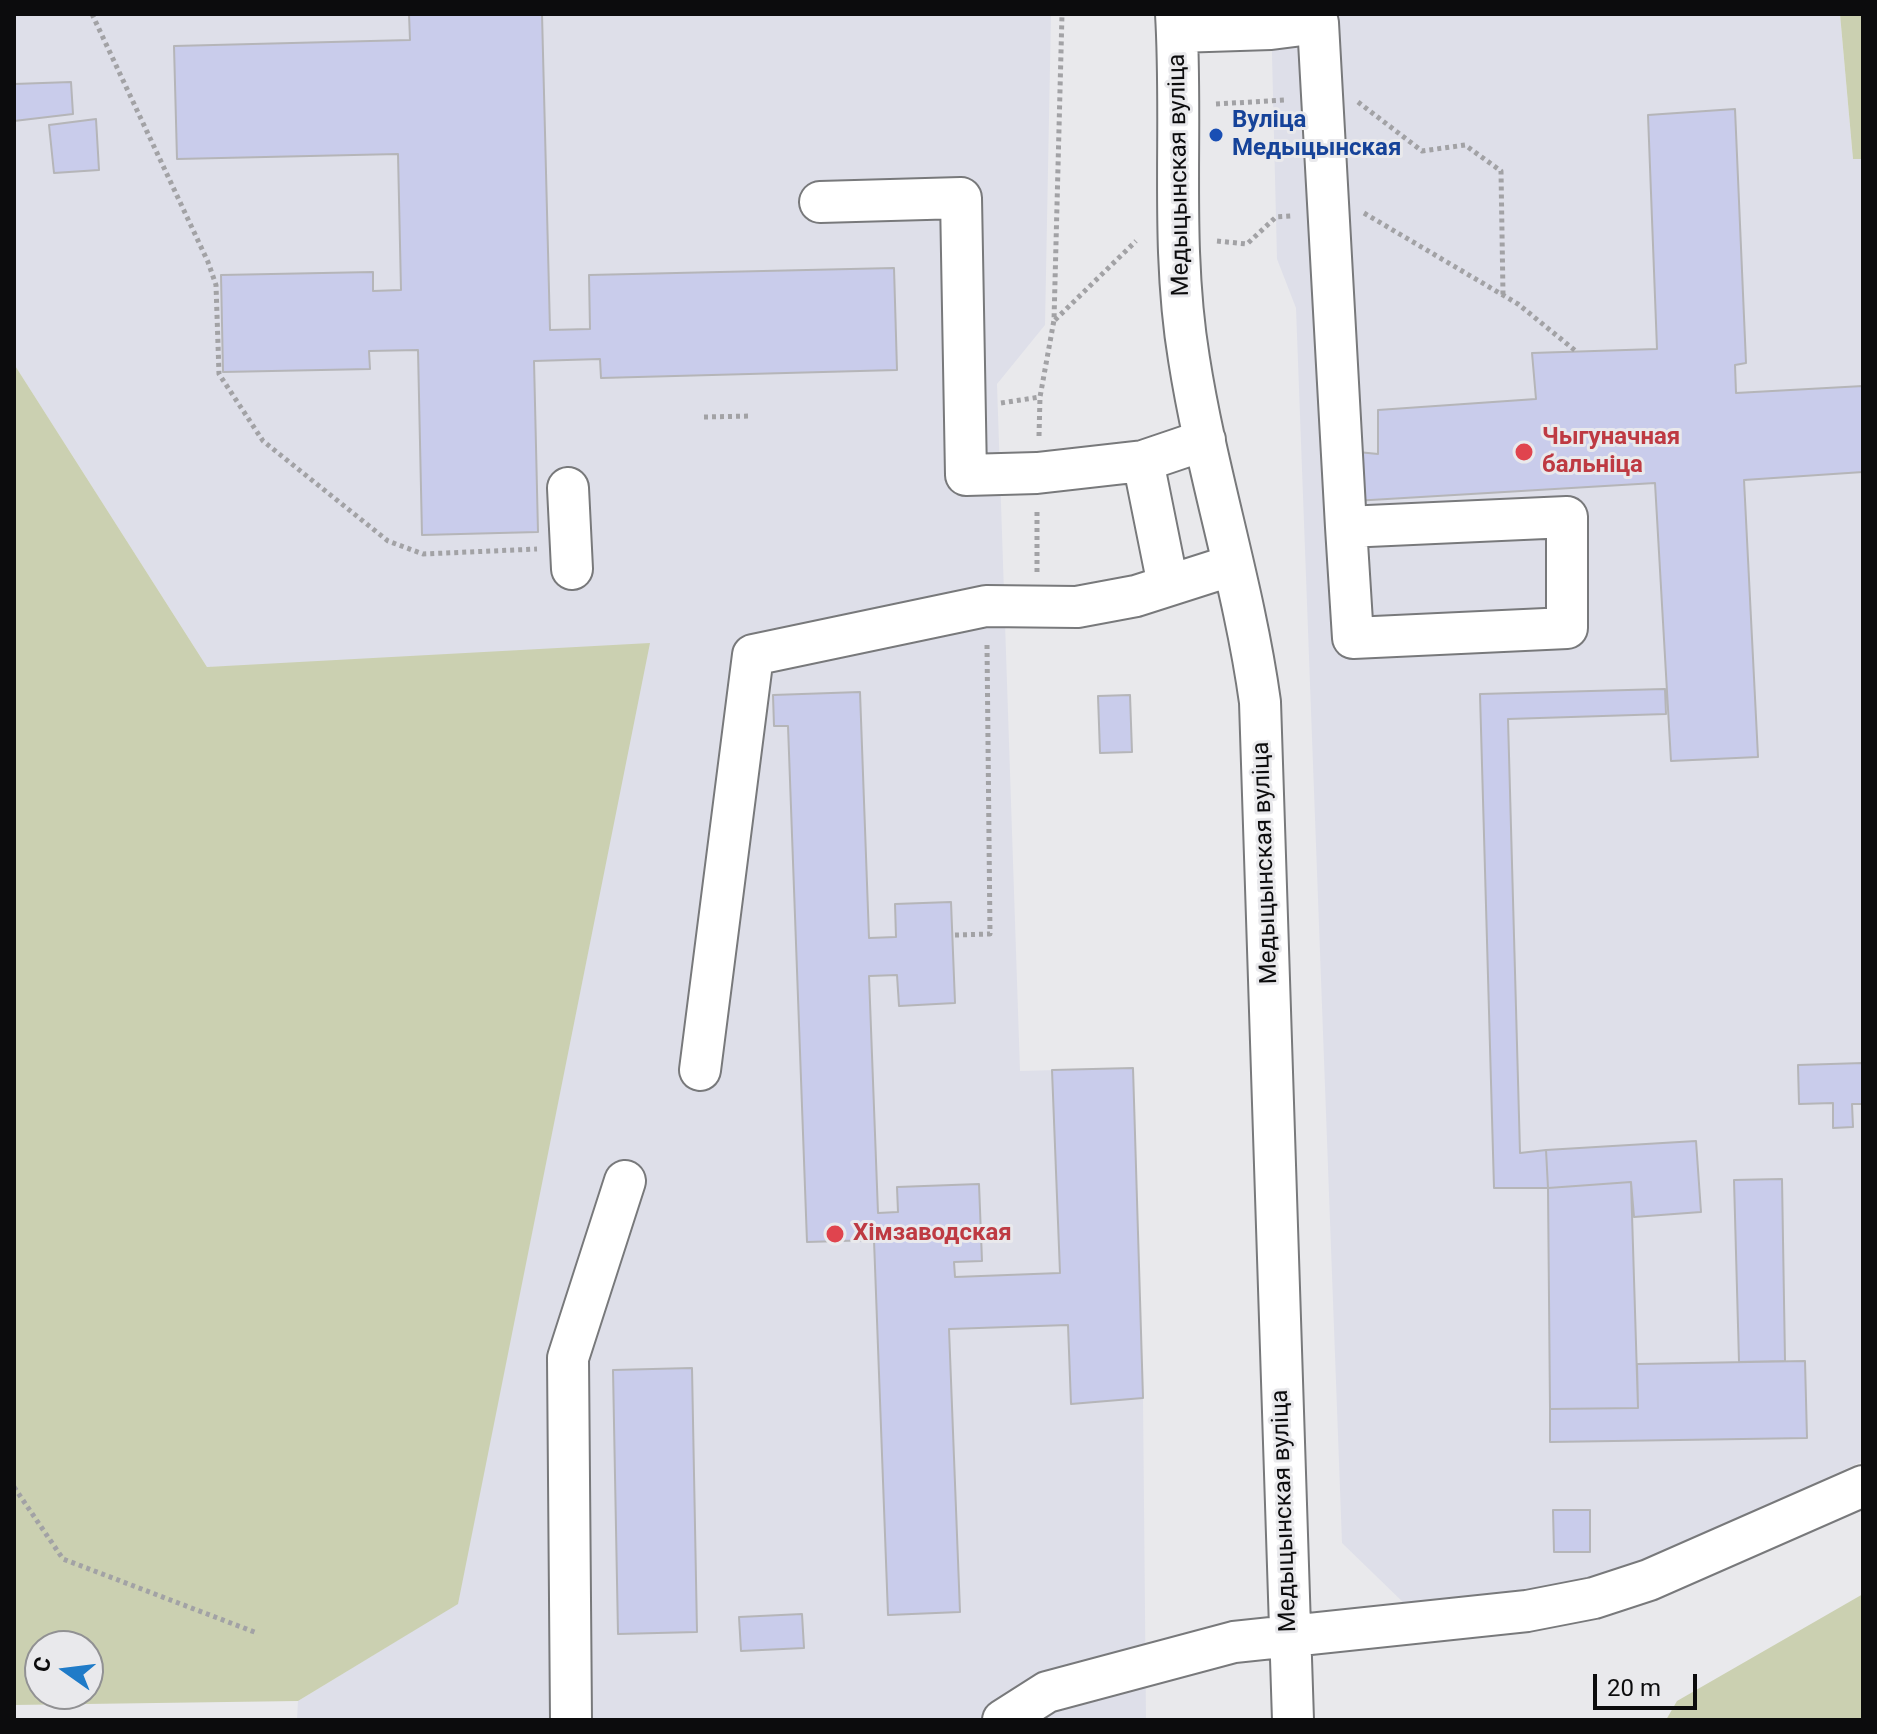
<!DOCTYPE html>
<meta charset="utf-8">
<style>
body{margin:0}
#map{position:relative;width:1877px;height:1734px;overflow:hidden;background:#e9e9ec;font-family:Roboto,sans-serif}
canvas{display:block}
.frame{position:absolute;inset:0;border:16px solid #0c0c0d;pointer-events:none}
.north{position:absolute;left:24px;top:1630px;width:80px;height:80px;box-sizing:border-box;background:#e9e9ec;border:2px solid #919193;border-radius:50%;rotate:284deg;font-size:22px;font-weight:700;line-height:32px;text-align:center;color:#0c0c0d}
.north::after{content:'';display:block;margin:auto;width:28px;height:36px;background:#1f7bc8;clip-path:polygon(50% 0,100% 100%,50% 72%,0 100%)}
.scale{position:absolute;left:1593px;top:1674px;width:104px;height:36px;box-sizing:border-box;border:4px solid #0c0c0d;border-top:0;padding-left:10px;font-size:24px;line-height:28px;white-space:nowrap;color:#0c0c0d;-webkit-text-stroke:6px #e9e9ec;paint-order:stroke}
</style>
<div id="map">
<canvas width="1877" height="1734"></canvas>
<div class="frame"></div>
<div class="north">С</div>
<div class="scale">20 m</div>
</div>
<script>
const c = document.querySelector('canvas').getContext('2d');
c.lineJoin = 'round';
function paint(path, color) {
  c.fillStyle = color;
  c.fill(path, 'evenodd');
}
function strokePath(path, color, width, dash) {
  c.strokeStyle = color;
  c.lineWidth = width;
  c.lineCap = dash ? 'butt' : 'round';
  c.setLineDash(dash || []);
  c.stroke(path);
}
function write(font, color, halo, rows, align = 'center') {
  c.font = font + ' Roboto,sans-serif';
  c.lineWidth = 6;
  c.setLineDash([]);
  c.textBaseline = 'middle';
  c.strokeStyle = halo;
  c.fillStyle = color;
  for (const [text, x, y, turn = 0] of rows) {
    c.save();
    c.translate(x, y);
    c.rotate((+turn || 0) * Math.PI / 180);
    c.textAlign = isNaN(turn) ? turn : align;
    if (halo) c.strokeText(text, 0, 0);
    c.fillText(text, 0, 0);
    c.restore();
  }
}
const built = new Path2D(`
 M 14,14 L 1051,14 L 1045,325 L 997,384 L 1020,1071 L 1133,1068 L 1143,1398 L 1146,1720 L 297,1720 L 298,1701 L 458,1603 L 319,665 L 207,667 L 14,364 Z
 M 1271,14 L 1840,14 L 1853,159 L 1863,159 L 1863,1461 L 1678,1547 L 1616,1571 L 1540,1590 L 1407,1606 L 1342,1543 L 1296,308 L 1277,259 Z`);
const green = new Path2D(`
 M 1840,14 L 1863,14 L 1863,159 L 1853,159 Z
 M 14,364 L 207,667 L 650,643 L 458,1604 L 298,1701 L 14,1705 ZM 40,1646 L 88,1646 L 88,1694 L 40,1694 Z
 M 1863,1594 L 1863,1720 L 1666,1720 L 1677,1701 Z`);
const building = new Path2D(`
 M 409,14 L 542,14 L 550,330 L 590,329 L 589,275 L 894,268 L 897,370 L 601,378 L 600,359 L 534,361 L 538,532 L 422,535 L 418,350 L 369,351 L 370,369 L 223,372 L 221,275 L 373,272 L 373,291 L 401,290 L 398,154 L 177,159 L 174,46 L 410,40 Z
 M 71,82 L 73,114 L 14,121 L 14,84 Z
 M 1735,109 L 1746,363 L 1735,365 L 1736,393 L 1863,386 L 1863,472 L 1744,480 L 1758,757 L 1671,761 L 1655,483 L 1354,501 L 1358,452 L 1378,454 L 1378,410 L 1536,399 L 1532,353 L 1657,349 L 1648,115 Z
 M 96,119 L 99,170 L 54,173 L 49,125 Z
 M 1665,689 L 1666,714 L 1508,719 L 1520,1153 L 1546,1150 L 1548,1188 L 1494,1188 L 1480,694 Z
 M 860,692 L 869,938 L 896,937 L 895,904 L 951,902 L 955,1003 L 899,1006 L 897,975 L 869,976 L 878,1213 L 898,1212 L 897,1187 L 979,1184 L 982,1261 L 954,1262 L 955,1277 L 1060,1273 L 1052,1070 L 1133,1068 L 1143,1398 L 1071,1404 L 1068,1325 L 949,1329 L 960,1612 L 888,1615 L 874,1240 L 807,1242 L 788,726 L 774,726 L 773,695 Z
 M 1130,695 L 1132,752 L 1100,753 L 1098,696 Z
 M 1863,1063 L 1863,1104 L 1852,1104 L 1853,1127 L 1833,1128 L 1833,1103 L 1799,1104 L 1798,1065 Z
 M 1696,1141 L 1701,1212 L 1634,1217 L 1631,1182 L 1548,1188 L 1546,1150 Z
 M 1782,1179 L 1785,1361 L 1739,1362 L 1734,1180 Z
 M 1631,1182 L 1638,1408 L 1550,1409 L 1548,1188 Z
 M 1805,1361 L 1807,1438 L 1550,1442 L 1550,1409 L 1638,1408 L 1637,1364 Z
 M 692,1368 L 697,1632 L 618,1634 L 613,1370 Z
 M 1553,1510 L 1590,1510 L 1590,1552 L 1554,1552 Z
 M 802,1614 L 804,1648 L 741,1651 L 739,1617 Z`);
const path = new Path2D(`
 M 92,14 L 208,262 L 216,285 L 219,374 L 263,441 L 388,541 L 423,554 L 537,549
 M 1358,102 L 1422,151 L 1465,145 L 1501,171 L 1503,295
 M 1216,104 L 1286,100
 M 1364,213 L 1518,304 L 1577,352
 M 1217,241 L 1247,244 L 1276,217 L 1292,216
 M 1055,320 L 1136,241
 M 1001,403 L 1040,397
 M 704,417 L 751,416
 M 1039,436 L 1040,397 L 1054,320 L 1062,14
 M 1037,572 L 1037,510
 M 955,935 L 990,934 L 987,644
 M 14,1487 L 63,1559 L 257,1633`);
const minor = new Path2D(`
 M 1176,14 C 1183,129 1170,244 1189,359 C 1207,474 1244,586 1260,702 L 1293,1720
 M 1177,32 L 1271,29 L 1318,23 L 1346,527 L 1567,517 L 1567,628 L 1353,638 L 1346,527
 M 820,202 L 961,198 L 966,475 L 1037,473 L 1143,461 L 1205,440
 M 1143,461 L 1168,585
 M 568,488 L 572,569
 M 700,1070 L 753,655 L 986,606 L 1077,607 L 1136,596 L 1233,565
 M 571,1720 L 568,1358 L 625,1181
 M 1003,1720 L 1047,1692 L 1234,1642 L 1527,1611 L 1594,1598 L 1649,1580 L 1863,1486`);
const markers = [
 [1216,135,8,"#1a4fb4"],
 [1524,452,10,"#e0444e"],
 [835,1234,10,"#e0444e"]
];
const transitNames = [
 ["Вуліца",1232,121],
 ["Медыцынская",1232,149]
];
const streetNames = [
 ["Медыцынская вуліца",1180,175,-91],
 ["Медыцынская вуліца",1266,863,-92],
 ["Медыцынская вуліца",1285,1511,-92]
];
const healthNames = [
 ["Чыгуначная",1542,438],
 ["бальніца",1542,466],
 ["Хімзаводская",853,1234]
];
paint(built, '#dedfe9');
paint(green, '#cbd0b1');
paint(building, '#c9cceb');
strokePath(building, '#b5b5b8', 2);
strokePath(minor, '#78797b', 44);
strokePath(path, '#a2a2a5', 5, [4, 4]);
strokePath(minor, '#fff', 40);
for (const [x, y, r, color] of markers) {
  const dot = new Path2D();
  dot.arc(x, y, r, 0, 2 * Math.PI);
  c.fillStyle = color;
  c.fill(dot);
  strokePath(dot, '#e9e9ec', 3);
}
write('bold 24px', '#164399', '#e9e9ec', transitNames, 'left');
write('24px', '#0c0c0d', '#e9e9ec', streetNames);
write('bold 24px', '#be3a42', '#e9e9ec', healthNames, 'left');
</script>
